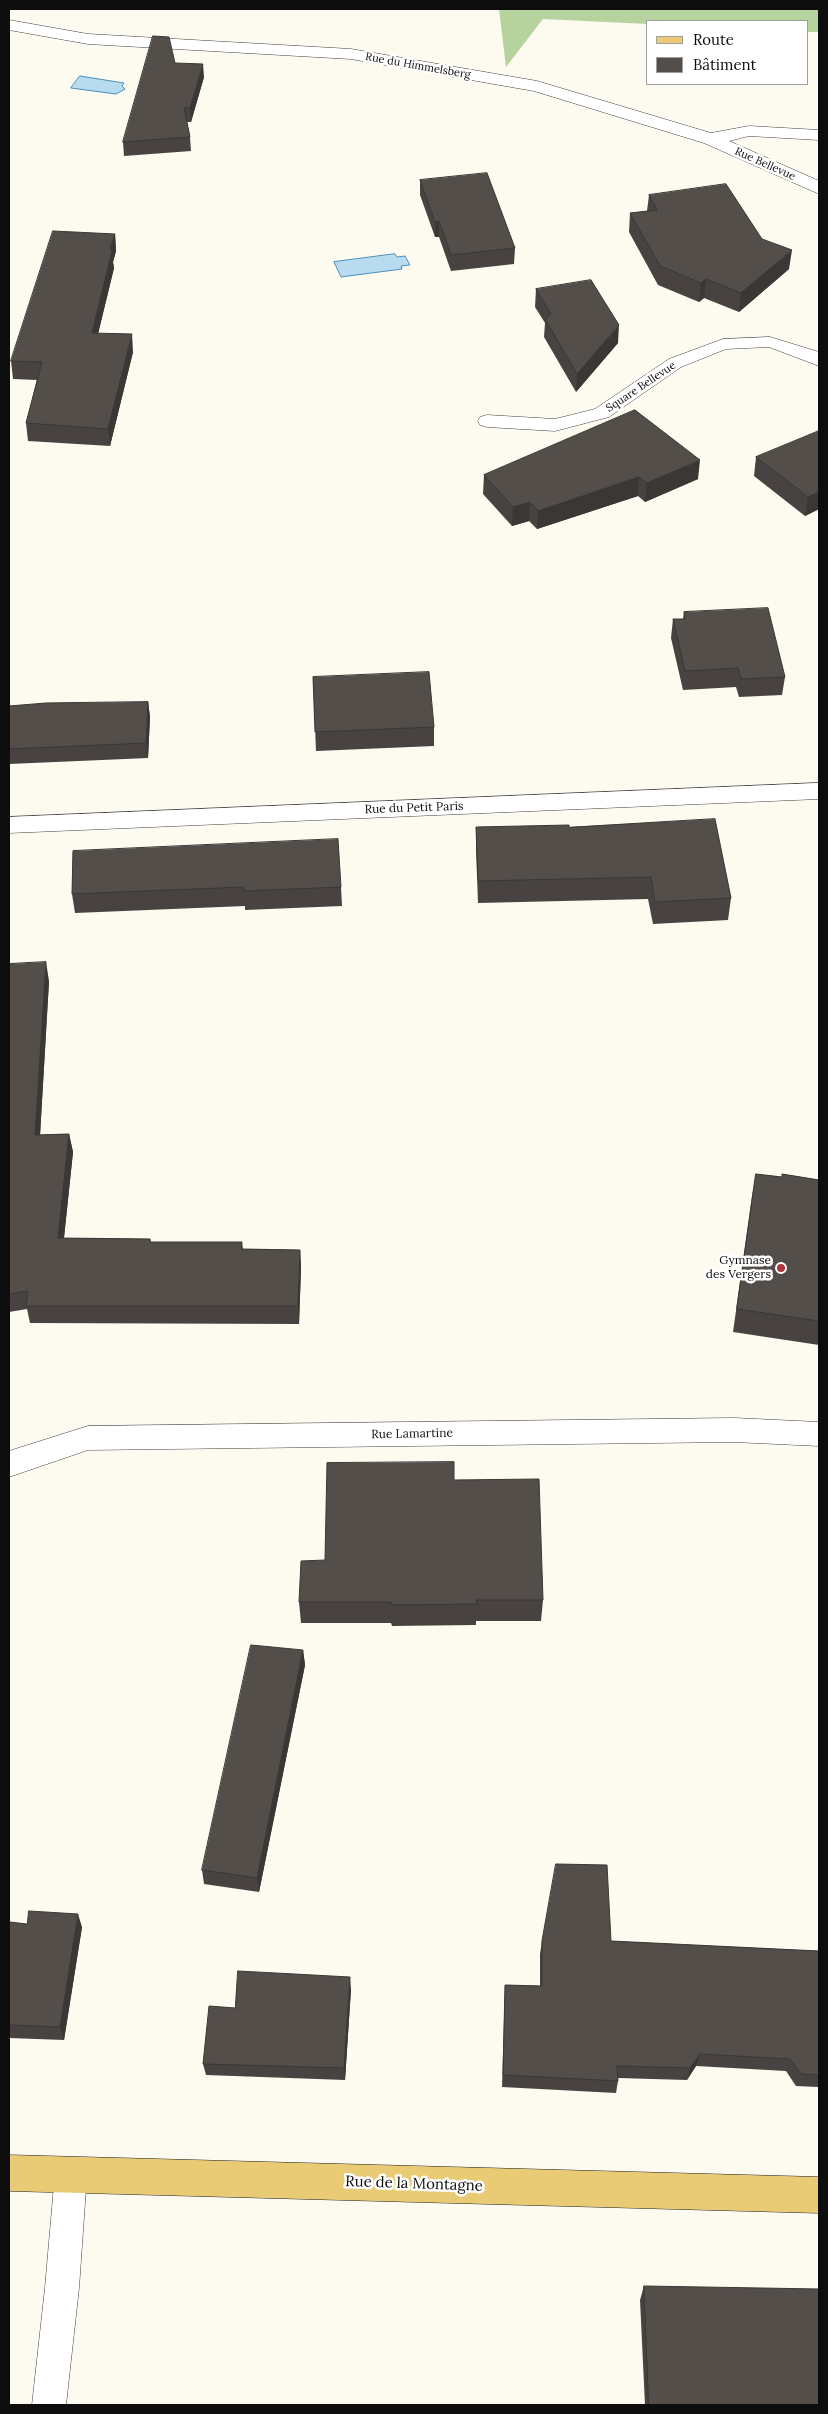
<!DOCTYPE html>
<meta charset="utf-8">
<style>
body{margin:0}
#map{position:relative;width:828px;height:2414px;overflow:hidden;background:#fdfaef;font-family:Lora,serif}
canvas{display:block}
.frame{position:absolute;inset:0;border:10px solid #0d0d0d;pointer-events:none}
.legend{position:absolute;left:646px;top:20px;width:162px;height:65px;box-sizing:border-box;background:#fff;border:1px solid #9e9e9e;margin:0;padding:6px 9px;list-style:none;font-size:15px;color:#0d0d0d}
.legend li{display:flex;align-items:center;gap:10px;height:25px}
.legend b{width:25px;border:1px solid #9e9e9e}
</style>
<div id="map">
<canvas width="828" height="2414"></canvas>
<div class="frame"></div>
<ul class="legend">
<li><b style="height:6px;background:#e8cb74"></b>Route</li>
<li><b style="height:14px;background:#544e4b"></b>Bâtiment</li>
</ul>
</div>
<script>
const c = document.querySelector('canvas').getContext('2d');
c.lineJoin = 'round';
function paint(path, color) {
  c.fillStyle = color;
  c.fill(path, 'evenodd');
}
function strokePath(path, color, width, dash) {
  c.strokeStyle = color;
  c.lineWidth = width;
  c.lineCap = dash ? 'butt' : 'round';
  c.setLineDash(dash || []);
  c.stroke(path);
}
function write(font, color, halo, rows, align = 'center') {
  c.font = font + ' Lora,serif';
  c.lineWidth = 5;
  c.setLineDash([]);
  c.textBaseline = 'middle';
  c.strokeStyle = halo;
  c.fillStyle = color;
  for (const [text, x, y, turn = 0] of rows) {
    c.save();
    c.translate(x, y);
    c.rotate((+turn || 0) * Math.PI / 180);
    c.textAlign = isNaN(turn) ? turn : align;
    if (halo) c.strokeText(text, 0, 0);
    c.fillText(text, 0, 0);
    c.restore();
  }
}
const forest = new Path2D(`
 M 499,9 L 819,9 L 819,32 L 807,32 L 807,21 L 647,21 L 647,24 L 543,19 L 506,67 Z`);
const water = new Path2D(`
 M 80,76 L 124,83 L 122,86 L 125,89 L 116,94 L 71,88 Z
 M 395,254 L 397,257 L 405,256 L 410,265 L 401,266 L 402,269 L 341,277 L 334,262 Z`);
const lane = new Path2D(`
 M 770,337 L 819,352 L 819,366 L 769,347 L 726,349 L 681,367 L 609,417 L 555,431 L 487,427 L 480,425 L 478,421 L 480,417 L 487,415 L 555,419 L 595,409 L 669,359 L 723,339 Z
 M 71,2158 L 83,2162 L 87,2174 L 79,2288 L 66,2405 L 32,2405 L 45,2288 L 55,2174 L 59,2162 Z`);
const street = new Path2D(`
 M 9,20 L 88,34 L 351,49 L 537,81 L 711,133 L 749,126 L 819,130 L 819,140 L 749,136 L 729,141 L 819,181 L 819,194 L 704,143 L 534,91 L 351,59 L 88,44 L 9,30 Z
 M 819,783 L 819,799 L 9,833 L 9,817 Z
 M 734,1418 L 819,1422 L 819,1446 L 734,1442 L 88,1450 L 9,1477 L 9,1451 L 88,1426 Z`);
const primary = new Path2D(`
 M 9,2155 L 819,2177 L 819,2213 L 9,2191 Z`);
const wall = new Path2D(`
 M 175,63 L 204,77 L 191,122 L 187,122 L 190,137 L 191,151 L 124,156 L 123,142 Z
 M 420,180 L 515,248 L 514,264 L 451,271 L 439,237 L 435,237 L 420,195 Z
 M 649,195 L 762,239 L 789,269 L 739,312 L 704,298 L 699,302 L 658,285 L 629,232 L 630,213 L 647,211 Z
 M 115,234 L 116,251 L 113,262 L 114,268 L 98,333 L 133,352 L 110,446 L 28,441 L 26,423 L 37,380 L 13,379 L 11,361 Z
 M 536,289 L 618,343 L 576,392 L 544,337 L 545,323 L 535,307 Z
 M 635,410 L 698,479 L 645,502 L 638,496 L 537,529 L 529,521 L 512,526 L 483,494 L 484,475 Z
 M 819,431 L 819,509 L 805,516 L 754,476 L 756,457 Z
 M 684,612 L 785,677 L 782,695 L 739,697 L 736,687 L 683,690 L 671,638 L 673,619 L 683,619 Z
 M 313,677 L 434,727 L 434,746 L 316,751 Z
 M 148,702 L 150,717 L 148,758 L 9,764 L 9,706 Z
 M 476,827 L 569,827 L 731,898 L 728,920 L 653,924 L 648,899 L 478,903 L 476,849 Z
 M 73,851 L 341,887 L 342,906 L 245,910 L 245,906 L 75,913 L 72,894 Z
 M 9,964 L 49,981 L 40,1135 L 69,1134 L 73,1152 L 64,1238 L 150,1239 L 151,1242 L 242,1242 L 243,1249 L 300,1250 L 301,1268 L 299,1324 L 30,1323 L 27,1309 L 9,1312 Z
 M 756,1174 L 782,1177 L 782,1174 L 819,1180 L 819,1345 L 733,1332 L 752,1197 Z
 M 454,1480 L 543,1600 L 541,1621 L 476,1621 L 476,1625 L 392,1626 L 391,1623 L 301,1623 L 299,1602 L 325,1560 Z
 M 303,1650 L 305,1665 L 259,1892 L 204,1884 L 202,1870 Z
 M 27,1924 L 82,1927 L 64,2040 L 9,2038 L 9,1927 Z
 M 542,1941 L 611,1941 L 819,1951 L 819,2085 L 818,2087 L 796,2086 L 786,2071 L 696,2066 L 687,2080 L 618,2078 L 618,2081 L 616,2093 L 502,2087 L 505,1985 L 540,1986 L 540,1954 Z
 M 351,1989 L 345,2080 L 206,2075 L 203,2064 L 235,2008 Z
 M 644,2286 L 819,2405 L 645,2405 L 640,2300 Z`);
const shadedWall = new Path2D(`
 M 203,64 L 204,77 L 191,122 L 190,108 Z
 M 439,221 L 439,237 L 435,237 L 435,222 Z
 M 115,234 L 116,251 L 113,262 L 114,268 L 94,351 L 92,333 L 110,249 Z
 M 792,250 L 789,269 L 739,312 L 741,293 Z
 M 706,279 L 704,298 L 699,302 L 701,283 Z
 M 619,325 L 618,343 L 576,392 L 577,374 Z
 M 132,334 L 133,352 L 110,446 L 108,429 Z
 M 700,460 L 698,479 L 645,502 L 647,483 Z
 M 639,477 L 638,496 L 537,529 L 538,511 Z
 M 819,492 L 819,509 L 805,516 L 808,497 Z
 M 530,502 L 529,521 L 512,526 L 513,507 Z
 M 148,702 L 150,717 L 148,758 L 146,743 Z
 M 46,962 L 49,981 L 39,1153 L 35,1135 Z
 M 69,1134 L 73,1152 L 62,1256 L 58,1238 Z
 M 300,1250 L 301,1268 L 299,1324 L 298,1306 Z
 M 303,1650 L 305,1665 L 259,1892 L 257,1878 Z
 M 78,1914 L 82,1927 L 64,2040 L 60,2027 Z
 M 350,1977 L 351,1989 L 345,2080 L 344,2068 Z
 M 700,2054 L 696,2066 L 687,2080 L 690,2068 Z`);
const building = new Path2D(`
 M 153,36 L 169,37 L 175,63 L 203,64 L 190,108 L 184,108 L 190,137 L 123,142 Z
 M 487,173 L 515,248 L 451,255 L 439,221 L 435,222 L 420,180 Z
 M 726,184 L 762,239 L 792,250 L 741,293 L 706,279 L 701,283 L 660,266 L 630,213 L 657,210 L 649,195 Z
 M 53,231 L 115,234 L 110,249 L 112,251 L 92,333 L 132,334 L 108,429 L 26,423 L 42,362 L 11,361 Z
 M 591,280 L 619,325 L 577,374 L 545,319 L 551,314 L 536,289 Z
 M 635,410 L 700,460 L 647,483 L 639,477 L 538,511 L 530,502 L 513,507 L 484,475 Z
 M 819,431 L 819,492 L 808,497 L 756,457 Z
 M 768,608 L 785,677 L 741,679 L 738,668 L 685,671 L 673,619 L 685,619 L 684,612 Z
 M 429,672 L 434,727 L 315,732 L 313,677 Z
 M 148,702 L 146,743 L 9,749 L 9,706 L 46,703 Z
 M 715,819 L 731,898 L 655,902 L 651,877 L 478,881 L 476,827 L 569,825 L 569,827 Z
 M 338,839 L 341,887 L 244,891 L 244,887 L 72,894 L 73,851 Z
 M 46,962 L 35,1135 L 69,1134 L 58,1238 L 150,1239 L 150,1242 L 242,1242 L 241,1249 L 300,1250 L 298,1306 L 26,1306 L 28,1291 L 9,1294 L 9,964 Z
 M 756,1174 L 782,1177 L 782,1174 L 819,1180 L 819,1321 L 737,1309 Z
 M 454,1462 L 454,1480 L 539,1479 L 543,1600 L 476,1600 L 477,1604 L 391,1605 L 391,1602 L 299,1602 L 301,1561 L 325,1560 L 327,1463 Z
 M 251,1645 L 303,1650 L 257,1878 L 202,1870 Z
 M 556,1864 L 607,1865 L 611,1941 L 819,1951 L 819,2075 L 801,2074 L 790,2059 L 700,2054 L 690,2068 L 617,2066 L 618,2081 L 503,2075 L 505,1985 L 542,1986 L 542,1941 Z
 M 29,1911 L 78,1914 L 60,2027 L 9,2025 L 9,1927 L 10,1922 L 27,1924 Z
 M 238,1971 L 350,1977 L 344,2068 L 203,2064 L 209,2006 L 235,2008 Z
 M 644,2286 L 819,2289 L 819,2405 L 649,2405 Z`);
const markers = [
 [781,1268,5,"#ad353c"]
];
const farStreetnames = [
 ["Rue du Himmelsberg",418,66,10],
 ["Rue Bellevue",765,164,24],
 ["Square Bellevue",641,387,-34]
];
const streetNames = [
 ["Rue du Petit Paris",414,808,-2],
 ["Rue Lamartine",412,1434,-1]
];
const poiNames = [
 ["Gymnase",771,1261],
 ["des Vergers",771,1275]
];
const nearStreetnames = [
 ["Rue de la Montagne",414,2184,2]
];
paint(forest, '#b6d39e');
paint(water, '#b9dbef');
strokePath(water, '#4990bd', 1);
strokePath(lane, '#404040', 1);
strokePath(street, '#404040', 1);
strokePath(primary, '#1e1e1e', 1);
paint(lane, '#fff');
paint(street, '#fff');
paint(primary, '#e8cb74');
paint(wall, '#484340');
paint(shadedWall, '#3b3734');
paint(building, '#544e4b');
strokePath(building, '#3b3734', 1);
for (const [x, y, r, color] of markers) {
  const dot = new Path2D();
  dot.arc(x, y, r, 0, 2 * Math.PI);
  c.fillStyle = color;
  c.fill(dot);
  strokePath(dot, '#fff', 2);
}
write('11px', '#0d0d0d', '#fff', farStreetnames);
write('12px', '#0d0d0d', '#fff', streetNames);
write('12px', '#0d0d0d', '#fff', poiNames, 'right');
write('15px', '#0d0d0d', '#fff', nearStreetnames);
</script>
